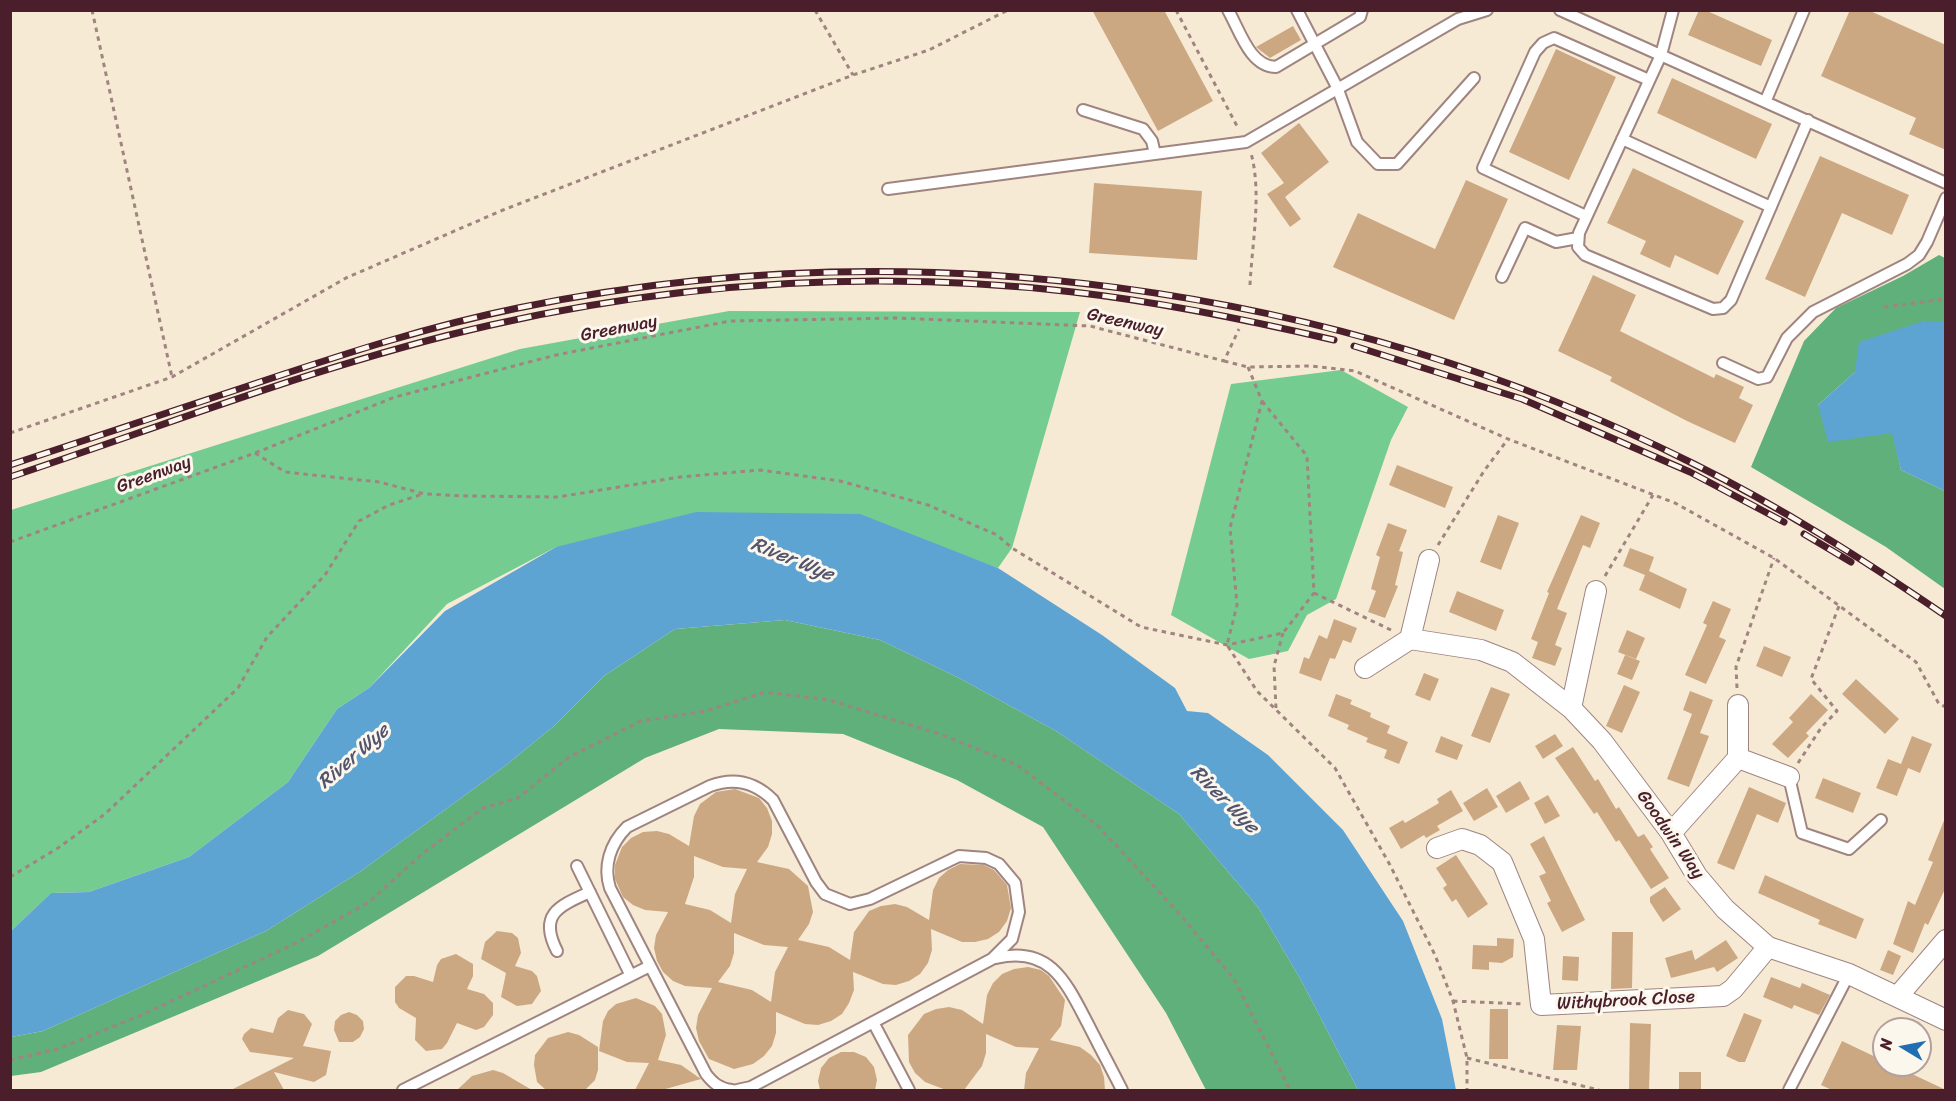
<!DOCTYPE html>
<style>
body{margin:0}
#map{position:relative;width:1956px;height:1101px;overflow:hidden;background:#f7ead5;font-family:Sriracha,sans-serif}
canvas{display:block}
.frame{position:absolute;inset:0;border:12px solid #4a1f2b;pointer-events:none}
.north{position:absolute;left:1872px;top:1017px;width:60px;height:60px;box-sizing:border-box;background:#fbf7ec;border:2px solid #b4a19f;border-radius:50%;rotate:280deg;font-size:16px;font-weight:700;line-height:24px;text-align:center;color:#4a1f2b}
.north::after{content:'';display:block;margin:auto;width:21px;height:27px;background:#1f6fb2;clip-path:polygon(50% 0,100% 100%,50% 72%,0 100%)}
</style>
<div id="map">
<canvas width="1956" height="1101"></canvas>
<div class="frame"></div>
<div class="north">N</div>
</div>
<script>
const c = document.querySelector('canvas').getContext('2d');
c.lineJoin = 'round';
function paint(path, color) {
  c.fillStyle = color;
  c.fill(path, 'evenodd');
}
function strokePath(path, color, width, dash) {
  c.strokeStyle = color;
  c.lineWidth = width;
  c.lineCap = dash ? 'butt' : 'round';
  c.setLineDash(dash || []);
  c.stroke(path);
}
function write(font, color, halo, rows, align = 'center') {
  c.font = font + ' Sriracha,sans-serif';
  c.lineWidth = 6;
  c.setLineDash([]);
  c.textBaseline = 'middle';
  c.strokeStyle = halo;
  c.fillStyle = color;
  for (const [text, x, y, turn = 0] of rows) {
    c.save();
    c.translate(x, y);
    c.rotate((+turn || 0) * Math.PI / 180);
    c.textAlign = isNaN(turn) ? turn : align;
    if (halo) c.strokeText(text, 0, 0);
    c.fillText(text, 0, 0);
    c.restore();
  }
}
const green = new Path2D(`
 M 729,311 L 1080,312 L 1012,548 L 998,568 L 939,546 L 556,547 L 447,604 L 369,688 L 337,709 L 288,782 L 189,857 L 89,892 L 51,893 L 11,931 L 11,510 L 520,349 Z
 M 1341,370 L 1408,407 L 1391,440 L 1336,599 L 1307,615 L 1288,651 L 1249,659 L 1171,615 L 1231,384 Z`);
const forest = new Path2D(`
 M 1939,255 L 1945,258 L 1945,321 L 1924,321 L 1855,372 L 1818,405 L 1893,433 L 1901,470 L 1945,491 L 1945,589 L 1886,547 L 1751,467 L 1804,341 L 1836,308 L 1903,276 Z
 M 785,620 L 880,640 L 959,678 L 1056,731 L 1179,814 L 1258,907 L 1301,980 L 1358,1090 L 1206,1090 L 1166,1013 L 1043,827 L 957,780 L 843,734 L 719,729 L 645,758 L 318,956 L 41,1072 L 11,1076 L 11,1037 L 43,1031 L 266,931 L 361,871 L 505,766 L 554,726 L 604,676 L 675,629 Z`);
const water = new Path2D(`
 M 1924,321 L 1945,321 L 1945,491 L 1901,470 L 1892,433 L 1828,442 L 1818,405 L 1855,372 L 1859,342 Z
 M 696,512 L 860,514 L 998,568 L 1102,635 L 1175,688 L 1187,711 L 1208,713 L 1268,755 L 1343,830 L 1403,921 L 1442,1019 L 1456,1090 L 1358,1090 L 1301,980 L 1258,907 L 1179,814 L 1056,731 L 959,678 L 880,640 L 785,620 L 675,629 L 604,676 L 554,726 L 505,766 L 361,871 L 266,931 L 43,1031 L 11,1037 L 11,931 L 51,893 L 89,892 L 189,857 L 288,782 L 337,709 L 369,688 L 445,611 L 556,547 Z`);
const building = new Path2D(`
 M 1092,10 L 1164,10 L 1213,101 L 1158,131 Z
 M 1699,10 L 1705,10 L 1772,40 L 1761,66 L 1688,35 Z
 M 1850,10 L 1868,10 L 1946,45 L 1946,150 L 1909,134 L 1916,118 L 1821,76 Z
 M 1293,26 L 1301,40 L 1270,58 L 1256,47 Z
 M 1556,49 L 1616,77 L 1569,180 L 1509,152 Z
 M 1672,78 L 1772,124 L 1756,159 L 1657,113 Z
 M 1299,123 L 1329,162 L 1285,197 L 1301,219 L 1290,227 L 1267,194 L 1284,183 L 1261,153 Z
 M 1820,156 L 1909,195 L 1892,235 L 1842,213 L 1805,297 L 1765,279 Z
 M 1633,168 L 1744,221 L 1718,275 L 1675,255 L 1670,268 L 1640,254 L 1646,241 L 1607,223 Z
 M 1466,180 L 1508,199 L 1454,320 L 1333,267 L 1358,213 L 1435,249 Z
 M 1094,183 L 1202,191 L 1197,260 L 1089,253 Z
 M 1593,275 L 1636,295 L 1620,331 L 1714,378 L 1716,374 L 1744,387 L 1739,398 L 1753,405 L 1735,443 L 1687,421 L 1610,381 L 1612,377 L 1558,351 Z
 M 1397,465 L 1453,487 L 1445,508 L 1389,485 Z
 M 1498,515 L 1519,523 L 1501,570 L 1480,562 Z
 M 1581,515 L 1600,523 L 1590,548 L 1583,545 L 1557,609 L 1567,613 L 1555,645 L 1562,648 L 1555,666 L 1532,658 L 1538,642 L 1531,639 L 1549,593 L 1547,592 Z
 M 1388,523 L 1407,530 L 1399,551 L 1403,552 L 1395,585 L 1398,586 L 1385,618 L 1368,612 L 1376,591 L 1371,589 L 1380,557 L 1376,555 Z
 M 1630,548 L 1654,557 L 1649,571 L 1687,589 L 1680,609 L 1639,590 L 1645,575 L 1623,566 Z
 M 1457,591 L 1504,610 L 1496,631 L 1449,612 Z
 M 1713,601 L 1731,609 L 1719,637 L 1726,640 L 1706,684 L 1685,675 L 1707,625 L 1703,623 Z
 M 1334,619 L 1357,628 L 1351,643 L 1343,640 L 1335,659 L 1330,658 L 1321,681 L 1299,673 L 1304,657 L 1309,659 L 1319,635 L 1327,639 Z
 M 1627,630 L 1645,638 L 1636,659 L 1618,652 Z
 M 1764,646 L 1791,657 L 1782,677 L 1756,666 Z
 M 1625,655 L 1640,661 L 1632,680 L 1617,674 Z
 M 1424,673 L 1439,679 L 1430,701 L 1415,695 Z
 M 1856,679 L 1899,719 L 1885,734 L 1842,694 Z
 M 1624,685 L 1640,692 L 1622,733 L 1606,726 Z
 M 1491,687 L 1510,694 L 1490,743 L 1471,736 Z
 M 1690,691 L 1713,700 L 1700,733 L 1709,736 L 1689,787 L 1667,779 L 1692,714 L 1683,710 Z
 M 1336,694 L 1352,700 L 1350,704 L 1371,713 L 1370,717 L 1390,726 L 1387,733 L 1408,742 L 1399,764 L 1384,758 L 1387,750 L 1366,742 L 1368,738 L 1347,729 L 1349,725 L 1328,716 Z
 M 1811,694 L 1828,710 L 1806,733 L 1809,736 L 1788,758 L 1772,744 L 1793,722 L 1789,718 Z
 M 1555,734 L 1563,746 L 1543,759 L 1535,746 Z
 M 1441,736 L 1463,745 L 1457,760 L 1435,752 Z
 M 1912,736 L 1932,744 L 1920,773 L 1908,768 L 1897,796 L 1876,788 L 1888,759 L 1901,764 Z
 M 1573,747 L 1595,781 L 1598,779 L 1616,809 L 1619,807 L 1638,837 L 1644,834 L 1653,847 L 1650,849 L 1669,878 L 1651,889 L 1619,840 L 1616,842 L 1597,812 L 1594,814 L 1555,758 Z
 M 1823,778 L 1861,793 L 1853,813 L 1815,798 Z
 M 1520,781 L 1530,799 L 1506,813 L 1496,796 Z
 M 1749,787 L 1786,803 L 1778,823 L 1757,814 L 1734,870 L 1717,863 Z
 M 1487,788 L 1498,807 L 1474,821 L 1463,803 Z
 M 735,789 L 759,798 L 767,808 L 772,821 L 772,834 L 768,847 L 757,862 L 789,869 L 808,886 L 813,912 L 809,924 L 798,940 L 829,947 L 850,960 L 854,932 L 869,911 L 881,906 L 895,904 L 907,907 L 929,920 L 933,890 L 939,878 L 948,870 L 960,864 L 984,865 L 994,870 L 1007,885 L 1011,908 L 1007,921 L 999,932 L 988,939 L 975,942 L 962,942 L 931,929 L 932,950 L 928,963 L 920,974 L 909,981 L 896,985 L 883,984 L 853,972 L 854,990 L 849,1003 L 842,1014 L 831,1021 L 818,1025 L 805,1024 L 776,1012 L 776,1033 L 772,1046 L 764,1056 L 753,1064 L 734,1069 L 709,1059 L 699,1041 L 696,1028 L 698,1015 L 712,988 L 685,986 L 673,981 L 663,972 L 657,961 L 654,948 L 656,935 L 668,912 L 645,910 L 633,905 L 623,897 L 615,879 L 615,865 L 622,847 L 631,838 L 643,832 L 657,831 L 669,834 L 689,846 L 694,816 L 700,804 L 716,792 ZM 694,856 L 723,867 L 747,869 L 735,894 L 731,923 L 710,910 L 685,904 L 694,877 ZM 734,933 L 764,945 L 788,947 L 775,972 L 771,1002 L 752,990 L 718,982 L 730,966 L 734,953 Z
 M 1451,790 L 1463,811 L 1437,826 L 1440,830 L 1426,838 L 1424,835 L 1401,849 L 1389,828 L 1403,820 L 1405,823 L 1439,803 L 1437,799 Z
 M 1548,795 L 1560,816 L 1545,824 L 1534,803 Z
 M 1945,818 L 1946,887 L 1928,925 L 1925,923 L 1913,953 L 1893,944 L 1908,901 L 1915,905 L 1933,862 L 1928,860 Z
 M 1544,836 L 1585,920 L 1562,932 L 1547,903 L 1551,901 L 1539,876 L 1546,873 L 1530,844 Z
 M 1456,855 L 1488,904 L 1468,918 L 1456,899 L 1452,902 L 1443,888 L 1447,885 L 1436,868 Z
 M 1765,875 L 1864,919 L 1856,939 L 1818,924 L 1820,920 L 1758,893 Z
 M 1665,887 L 1681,909 L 1663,922 L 1650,902 L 1650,897 Z
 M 497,931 L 512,933 L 518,938 L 521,953 L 515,966 L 532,971 L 537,976 L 541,991 L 532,1004 L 517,1006 L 501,997 L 506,973 L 481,959 L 485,942 Z
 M 1612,932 L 1633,932 L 1632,988 L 1611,989 Z
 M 1497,938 L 1514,939 L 1513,957 L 1502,963 L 1489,962 L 1489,970 L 1472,969 L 1473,945 L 1497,946 Z
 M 1726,940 L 1738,958 L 1717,972 L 1714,967 L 1671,978 L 1665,958 L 1692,950 L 1695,960 Z
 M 1888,950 L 1901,956 L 1893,975 L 1880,970 Z
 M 456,954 L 473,964 L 473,976 L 467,989 L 484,994 L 493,1003 L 493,1015 L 484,1027 L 476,1030 L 457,1023 L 447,1043 L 442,1049 L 426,1051 L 415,1040 L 416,1018 L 399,1008 L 395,1002 L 395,987 L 406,976 L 414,976 L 433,982 L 437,965 L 441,959 Z
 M 1563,956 L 1579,957 L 1578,981 L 1562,980 Z
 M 1028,967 L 1041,970 L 1049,976 L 1065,1000 L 1061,1026 L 1050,1040 L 1080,1047 L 1091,1055 L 1100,1065 L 1104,1077 L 1105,1090 L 1024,1090 L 1026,1073 L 1039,1048 L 1016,1047 L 986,1034 L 986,1053 L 982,1066 L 964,1090 L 946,1090 L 925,1082 L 915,1073 L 909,1062 L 908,1035 L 924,1014 L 936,1009 L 949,1007 L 962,1010 L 983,1024 L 987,995 L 993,983 L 1002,974 L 1014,969 Z
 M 1771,977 L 1800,988 L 1802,983 L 1830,995 L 1819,1015 L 1794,1005 L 1792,1009 L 1763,997 Z
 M 636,998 L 655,1006 L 662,1014 L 666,1035 L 658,1060 L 681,1065 L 701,1079 L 662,1090 L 635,1090 L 649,1063 L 627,1062 L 599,1051 L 603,1021 L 608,1011 L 616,1004 Z
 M 1490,1009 L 1508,1009 L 1508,1059 L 1489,1059 Z
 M 288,1010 L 304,1014 L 312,1024 L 303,1046 L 331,1051 L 326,1075 L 314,1082 L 274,1072 L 284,1090 L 231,1090 L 294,1058 L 250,1052 L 242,1039 L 244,1034 L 251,1028 L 273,1033 L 278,1018 Z
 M 349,1012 L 357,1015 L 363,1021 L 364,1029 L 360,1037 L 353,1042 L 339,1042 L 334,1030 L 335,1021 L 341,1015 Z
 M 1744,1013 L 1762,1020 L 1745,1062 L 1739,1062 L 1726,1056 Z
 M 1630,1023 L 1651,1024 L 1649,1090 L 1629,1090 Z
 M 1557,1025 L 1581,1026 L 1577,1070 L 1553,1070 Z
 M 568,1032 L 579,1035 L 598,1047 L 598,1070 L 595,1080 L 585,1090 L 546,1090 L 537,1082 L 534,1065 L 535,1055 L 548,1038 Z
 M 1842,1041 L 1884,1061 L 1884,1065 L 1893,1065 L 1946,1090 L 1832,1090 L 1821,1085 Z
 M 841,1052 L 854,1052 L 866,1057 L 874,1067 L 877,1080 L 875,1090 L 820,1090 L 818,1081 L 821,1068 L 829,1058 Z
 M 493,1070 L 503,1073 L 532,1090 L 457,1090 L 472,1076 Z
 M 1679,1072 L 1701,1072 L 1701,1090 L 1679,1090 Z`);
const path = new Path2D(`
 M 92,10 L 172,377
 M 815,10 L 853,75
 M 1176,10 L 1238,128
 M 1250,285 C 1252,243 1262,194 1251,153
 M 1884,307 L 1946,299
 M 1224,361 L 1248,367 L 1310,366 L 1355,371 L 1508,439 L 1675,503 L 1774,558 L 1916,662 L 1939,704 L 1946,707
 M 1248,367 L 1262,401 L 1230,528 L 1237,605 L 1227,645 L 1257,691 L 1335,768 L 1390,865 L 1435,955 L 1453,1001 L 1467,1058 L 1467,1090
 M 10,433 L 172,377 L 346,278 L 503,210 L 853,75 L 929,50 L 1008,10
 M 255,453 L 285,472 L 379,482 L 425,494 L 466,496 L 558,497 L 680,477 L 760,470 L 840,481 L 928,505 L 997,535 L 1012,548 L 1141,627 L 1227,645 L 1283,633 L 1314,593 L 1307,456 L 1262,401
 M 10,542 L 255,453 L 395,397 L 556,355 L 730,321 L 897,318 L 1090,326 L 1224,361 L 1239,329
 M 1438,545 L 1484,471 L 1508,439
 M 1605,576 L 1653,495
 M 1314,593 L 1391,630
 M 1737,688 L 1736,667 L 1774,558
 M 1276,708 L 1274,666 L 1283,633
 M 1798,763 L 1821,728 L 1837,711 L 1811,679 L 1839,606
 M 10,877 L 58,848 L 105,814 L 238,688 L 267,637 L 325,575 L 359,521 L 389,505 L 423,494
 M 1453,1001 L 1524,1004
 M 1467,1058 L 1599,1090
 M 10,1060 L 58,1049 L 146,1013 L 294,944 L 369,902 L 422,854 L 483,808 L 518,798 L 569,757 L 641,721 L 706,711 L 765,692 L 829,700 L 940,734 L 1017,765 L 1098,826 L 1177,911 L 1234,979 L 1290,1090`);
const service = new Path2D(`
 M 1228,10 C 1240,31 1250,67 1276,67 L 1360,17 L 1362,10
 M 1297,10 L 1337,87 L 1357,142 L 1378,164 L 1397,164 L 1474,78
 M 1560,10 L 1946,183
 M 1673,10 L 1661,55 L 1579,233 L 1578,247 L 1585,255 L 1713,309 L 1723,308 L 1731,300 L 1808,120
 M 1766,100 L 1804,10
 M 1083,110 L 1143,129 L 1152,141 L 1155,154
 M 1622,139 L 1771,207
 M 888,189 L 1246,142 L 1458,19 L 1487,10
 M 1586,216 L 1483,168 L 1535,52 L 1543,43 L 1554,38 L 1649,80
 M 1502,277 L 1525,228 L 1556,242 L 1578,238
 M 1723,363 L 1758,379 L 1767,377 L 1787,338 L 1813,312 L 1907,264 L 1919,255 L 1927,242 L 1946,198
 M 1789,777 L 1802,833 L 1849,849 L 1881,820
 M 577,866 L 630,974
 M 557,951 C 538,914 559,906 590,892
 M 996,958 C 1050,945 1066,982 1088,1024 C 1099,1046 1111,1068 1122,1090
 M 873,1022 L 909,1090
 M 403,1090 L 650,966
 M 732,1090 C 720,1089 713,1083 706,1074 L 610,888 C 603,866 610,844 627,827 L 710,786 C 734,777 755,782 773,800 L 816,882 L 825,894 L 850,904 L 870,899 L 959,856 L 986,858 L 999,864 L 1015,883 L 1019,912 L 1012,939 L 992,959 L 751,1087 L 737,1090
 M 1789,1090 L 1849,974`);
const minor = new Path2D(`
 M 1410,639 L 1481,650 L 1512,662 L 1571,708 L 1602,741 L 1671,833 L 1697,876 L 1725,909 L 1768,947 L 1849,974 L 1946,1020
 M 1365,668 L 1410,639 L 1429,560
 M 1738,705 L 1738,758
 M 1571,708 L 1596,591
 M 1671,833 L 1738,758 L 1789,777
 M 1437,848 L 1462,839 L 1480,845 L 1502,862 L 1534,939 L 1541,1005 L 1723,996 L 1733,989 L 1768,947
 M 1898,996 L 1946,940`);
const rail = new Path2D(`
 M 1354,346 L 1522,399 L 1690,472 L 1784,522
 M 10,465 C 95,437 179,409 263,381 C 347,353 430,326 518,308 C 910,227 1333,283 1692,463 C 1781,507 1864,560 1946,616
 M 10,477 C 169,424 327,362 491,325 C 682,282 879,270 1073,292 C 1161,302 1248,320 1334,340
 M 1804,534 L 1851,562`);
const streetNames = [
 ["Greenway",1125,323,13],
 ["Greenway",619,329,-11],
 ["Greenway",154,475,-20],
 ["Goodwin Way",1670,835,55],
 ["Withybrook Close",1626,1001,-3]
];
const waterNames = [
 ["River Wye",792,560,22],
 ["River Wye",354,757,-41],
 ["River Wye",1224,800,45]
];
paint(green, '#75cc91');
paint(forest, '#60b07b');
paint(water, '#5da4d3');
paint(building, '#cca882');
strokePath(service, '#a08480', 14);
strokePath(minor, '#a08480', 22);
strokePath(path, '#a08480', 3, [4.5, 4.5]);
strokePath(service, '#fff', 10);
strokePath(minor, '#fff', 20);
strokePath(rail, '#4a1f2b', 7);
strokePath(rail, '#fbf7ec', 4.5, [14]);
write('18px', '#4a1f2b', '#fbf7ec', streetNames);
write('italic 20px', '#52546e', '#fbf7ec', waterNames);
</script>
